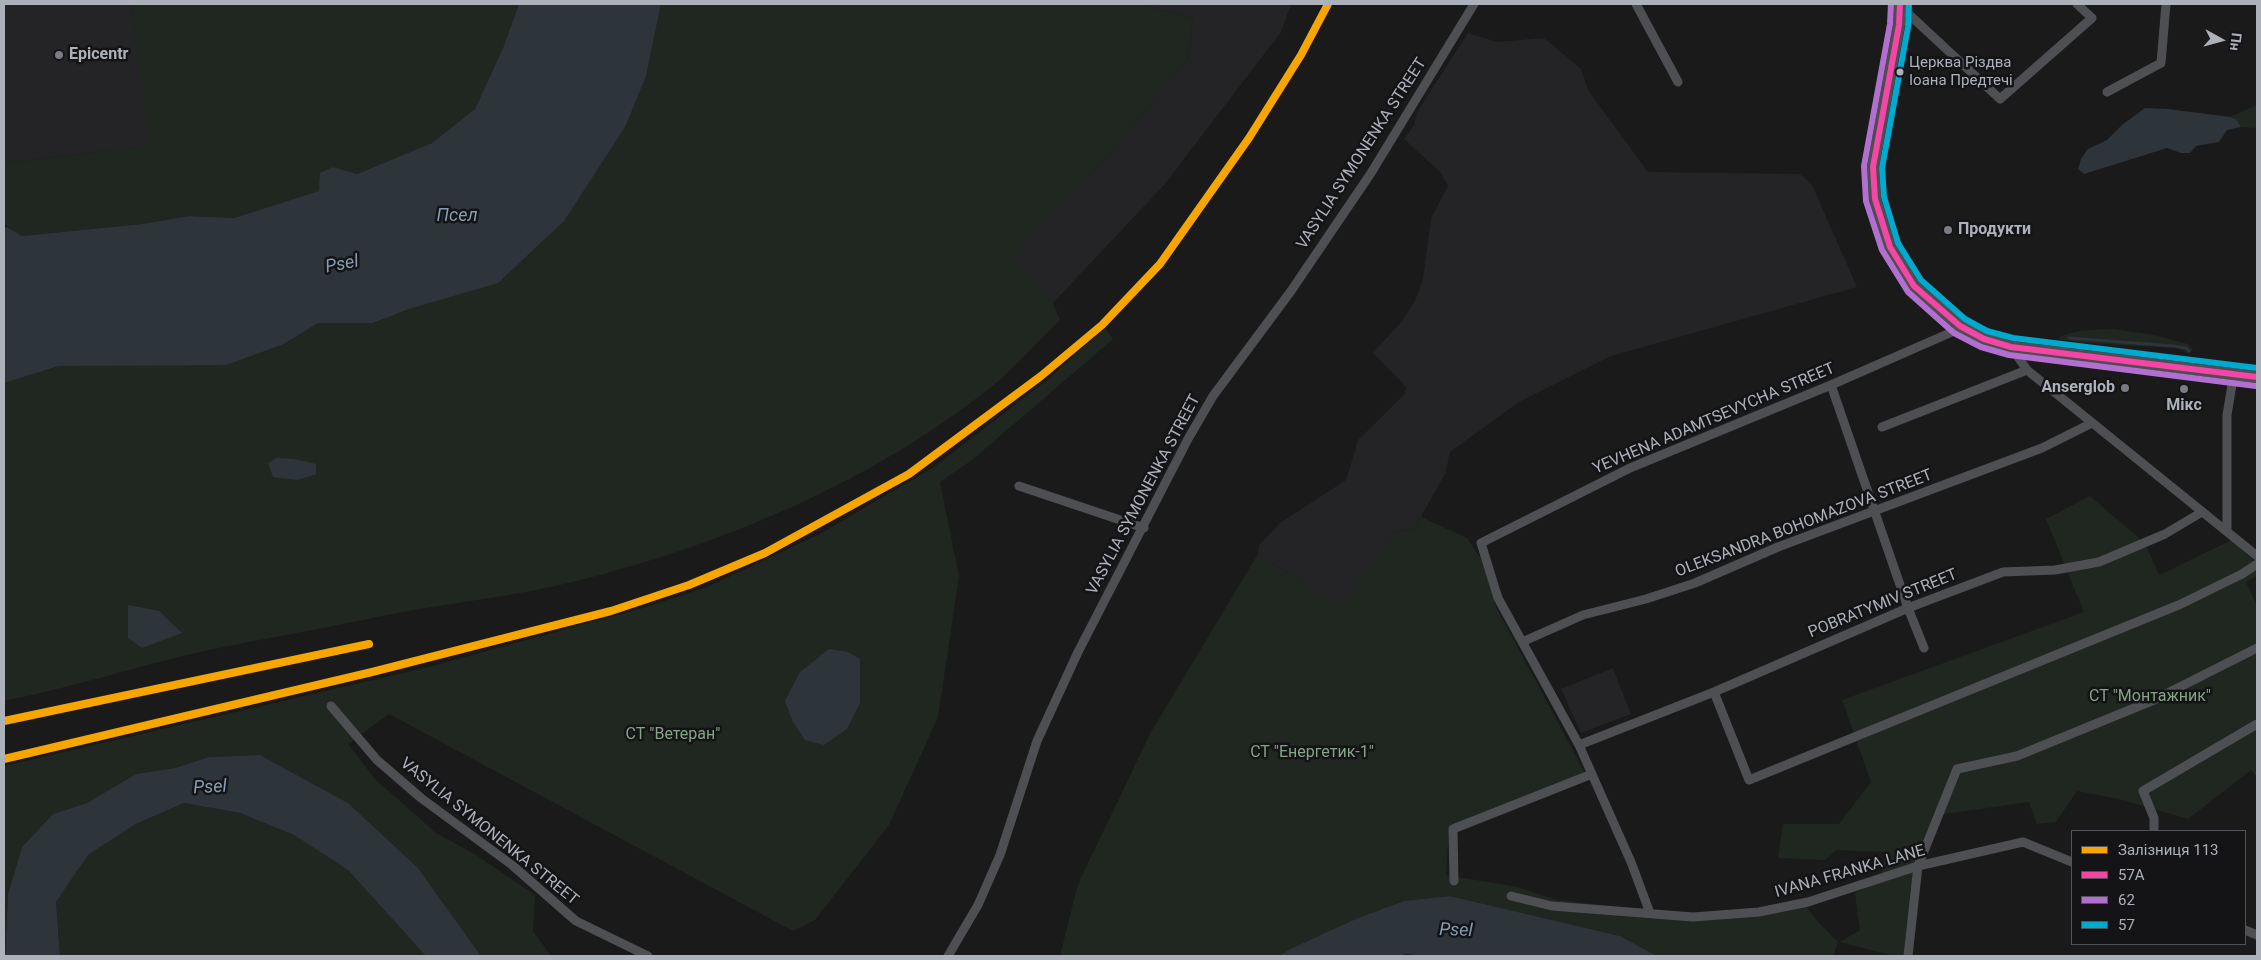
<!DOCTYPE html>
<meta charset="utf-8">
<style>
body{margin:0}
#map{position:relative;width:2261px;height:960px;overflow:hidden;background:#1a1a1a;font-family:Roboto,sans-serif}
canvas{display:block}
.frame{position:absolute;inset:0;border:5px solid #acb1ba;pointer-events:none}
.legend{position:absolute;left:2071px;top:830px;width:175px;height:115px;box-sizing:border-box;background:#141416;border:1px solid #515358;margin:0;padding:6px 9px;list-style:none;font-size:15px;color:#acb1ba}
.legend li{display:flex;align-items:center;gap:10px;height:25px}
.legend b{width:25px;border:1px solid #515358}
.north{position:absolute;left:2196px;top:15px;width:50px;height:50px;-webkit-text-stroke:4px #141416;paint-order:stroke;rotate:97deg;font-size:14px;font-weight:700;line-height:20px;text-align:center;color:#acb1ba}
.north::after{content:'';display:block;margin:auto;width:18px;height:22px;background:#acb1ba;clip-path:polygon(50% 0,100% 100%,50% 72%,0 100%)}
</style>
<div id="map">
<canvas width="2261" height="960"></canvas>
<div class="frame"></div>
<ul class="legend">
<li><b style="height:6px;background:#f7a600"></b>Залізниця 113</li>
<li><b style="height:6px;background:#f346a5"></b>57А</li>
<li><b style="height:6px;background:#b36fd0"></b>62</li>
<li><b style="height:6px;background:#00a9ce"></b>57</li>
</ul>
<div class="north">Пн</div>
</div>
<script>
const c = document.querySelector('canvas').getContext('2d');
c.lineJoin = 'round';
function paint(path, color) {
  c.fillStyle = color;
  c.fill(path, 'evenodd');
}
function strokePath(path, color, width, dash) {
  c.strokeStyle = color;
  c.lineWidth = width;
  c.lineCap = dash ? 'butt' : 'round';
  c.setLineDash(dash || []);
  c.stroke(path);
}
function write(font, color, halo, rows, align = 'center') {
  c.font = font + ' Roboto,sans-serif';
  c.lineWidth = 5;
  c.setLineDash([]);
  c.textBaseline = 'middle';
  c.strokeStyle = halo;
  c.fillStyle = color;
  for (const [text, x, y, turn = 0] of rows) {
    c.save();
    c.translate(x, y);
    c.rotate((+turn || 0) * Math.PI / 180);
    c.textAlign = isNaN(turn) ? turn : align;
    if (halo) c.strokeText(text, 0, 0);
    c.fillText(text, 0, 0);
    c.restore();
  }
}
const built = new Path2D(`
 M 4,4 L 132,4 L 150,146 L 4,163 Z
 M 1141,4 L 1291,4 L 1281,32 L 1164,185 L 1053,303 L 1012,258 L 1111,152 L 1188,59 L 1193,19 Z
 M 1468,33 L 1497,42 L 1544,38 L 1581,69 L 1588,90 L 1648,172 L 1800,174 L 1812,185 L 1857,287 L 1611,356 L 1519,402 L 1450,452 L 1445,474 L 1414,529 L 1394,532 L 1342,608 L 1258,554 L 1259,545 L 1280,523 L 1346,480 L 1358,440 L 1405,394 L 1406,387 L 1373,353 L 1401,322 L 1415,301 L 1423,279 L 1431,218 L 1448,186 L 1440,172 L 1404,139 L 1414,125 L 1417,112 Z
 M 1613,668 L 1631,714 L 1581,733 L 1561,689 Z`);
const green = new Path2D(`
 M 132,4 L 519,4 L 503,48 L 475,109 L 432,143 L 357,174 L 333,167 L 320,191 L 234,218 L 189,216 L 142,224 L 22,236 L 4,224 L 4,163 L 149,146 Z
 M 661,4 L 1141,4 L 1193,19 L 1188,59 L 1111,152 L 1013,258 L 1053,303 L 1060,320 C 1037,342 1015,368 990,388 C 870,483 724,544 577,581 C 510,598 441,603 373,618 C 317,630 260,639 204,651 C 137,666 71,688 4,701 L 4,383 L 59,366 L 137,364 L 284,344 L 318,323 L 373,323 L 412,308 L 646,76 Z
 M 2257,105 L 2257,128 L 2241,127 L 2236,119 L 2230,117 Z
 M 1105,328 L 1113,339 L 972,460 L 940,482 L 959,576 L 938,717 L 889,825 L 815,920 L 793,931 L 389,714 L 348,744 L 375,779 L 436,833 L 476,855 L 535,895 L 533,931 L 551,956 L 481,956 L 418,868 L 348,803 L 260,755 L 209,757 L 175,768 L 136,774 L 87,803 L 53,814 L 22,847 L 8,894 L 5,956 L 4,956 L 4,766 L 429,667 L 643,608 L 707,587 L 820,534 L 934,467 L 1047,380 Z
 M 2113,329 L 2154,335 L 2188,344 L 2193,350 L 2188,353 L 2178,348 L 2083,343 L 2058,339 C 2068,329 2099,330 2113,329 Z
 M 2090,496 L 2145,543 L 2159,575 L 2232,540 L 2257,564 L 2257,576 L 2246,582 L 2257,606 L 2257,777 L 2251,770 L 2188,819 L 2119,799 L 2077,791 L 2056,822 L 2037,824 L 2029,802 L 1945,814 L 1930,826 L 1905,956 L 1894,956 L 1840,942 L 1860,930 L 1855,893 L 1880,881 L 1886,852 L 1837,850 L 1825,860 L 1778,858 L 1783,824 L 1839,824 L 1871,782 L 1842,700 L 2084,612 L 2046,519 Z
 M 1421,517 L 1467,538 L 1485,565 L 1496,607 L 1585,773 L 1449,829 L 1446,875 L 1517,887 L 1557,900 L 1679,914 L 1764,907 L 1802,900 L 1816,920 L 1838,942 L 1833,956 L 1657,956 L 1620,936 L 1450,896 L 1404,901 L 1358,918 L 1290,949 L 1279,956 L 1060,956 L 1078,884 L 1151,732 L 1258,554 L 1341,607 L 1394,532 L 1414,529 Z
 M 184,803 L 240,813 L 294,835 L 348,870 L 426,956 L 60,956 L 56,902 L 88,855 L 134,825 Z`);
const water = new Path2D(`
 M 519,4 L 661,4 L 646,76 L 625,127 L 564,221 L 498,283 L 412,308 L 373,323 L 318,323 L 284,344 L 226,365 L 59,366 L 4,383 L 4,228 L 7,227 L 22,236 L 142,224 L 189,216 L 234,218 L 319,191 L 320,173 L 333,167 L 357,174 L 432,143 L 475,109 L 503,48 Z
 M 2145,108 L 2168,109 L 2230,117 L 2236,119 L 2241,127 L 2227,130 L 2219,142 L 2196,146 L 2190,153 L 2181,153 L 2167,148 L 2084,174 L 2078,169 L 2081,159 L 2088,149 L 2107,140 L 2122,125 Z
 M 277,458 L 294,459 L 316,464 L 316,474 L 298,480 L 273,477 L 268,463 Z
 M 128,605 L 159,611 L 182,633 L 142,648 L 128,638 Z
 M 829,649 L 848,652 L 860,659 L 860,703 L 847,729 L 824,745 L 805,740 L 793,722 L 785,701 L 800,672 Z
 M 260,755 L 348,803 L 418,868 L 481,956 L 426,956 L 348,870 L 294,835 L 240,813 L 184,803 L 134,825 L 88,855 L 56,902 L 60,956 L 5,956 L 8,894 L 22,847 L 53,814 L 87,803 L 136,774 L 175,768 L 209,757 Z
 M 1450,896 L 1620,936 L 1657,956 L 1430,956 L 1405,954 L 1399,956 L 1279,956 L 1290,949 L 1358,918 L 1404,901 Z`);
const stream = new Path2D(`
 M 2069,338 L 2173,346 L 2186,348 L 2189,351`);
const street = new Path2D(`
 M 1636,4 L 1678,82
 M 1900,6 L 2000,99 L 2092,18 L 2077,4
 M 2107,92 L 2161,63 L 2166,4
 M 2011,347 L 2027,370 L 2257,556
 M 1831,385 L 1908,608 L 1924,648
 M 1882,427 L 2027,370
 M 1019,486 L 1144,528
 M 2227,531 L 2227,415 L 2234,373
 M 1522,642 L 1583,615 L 1646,599 L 1695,583 L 1778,547 L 2042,448 L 2092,423
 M 1714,692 L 1749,780 L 2181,604 L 2242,574 L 2257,564
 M 331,706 L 377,760 L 421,798 L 512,865 L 576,921 L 648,956
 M 1579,745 L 1714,692 L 1908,608 L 2003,572 L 2055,570 L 2099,562 L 2165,534 L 2202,512
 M 2154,831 L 2154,818 L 2143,791 L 2257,724
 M 1454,881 L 1453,829 L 1592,774
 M 1511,896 L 1552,906 L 1693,917 L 1759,912 L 1808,902 L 1918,866 L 2023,842 L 2072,862
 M 1650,913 L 1631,862 L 1579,745 L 1498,598 L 1481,543 L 1630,468 L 1831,385 L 1952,332 L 1960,326
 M 2245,930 L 2257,935
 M 948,956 L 978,905 L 1000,855 L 1037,741 L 1078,652 L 1188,439 L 1213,396 L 1291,291 L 1371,173 L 1474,4
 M 1908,956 L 1918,866 L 1957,769 L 2017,756 L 2154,700 L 2257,648`);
const secondary = new Path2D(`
 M 1900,4 L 1899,25 L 1873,167 L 1875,199 L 1890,247 L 1914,286 L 1960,326 L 1984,339 L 2011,347 L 2257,377`);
const bus1 = new Path2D(`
 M 1900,4 L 1899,25 L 1873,167 L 1875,199 L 1890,247 L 1914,286 L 1960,326 L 1984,339 L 2011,347 L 2257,377`);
const bus2 = new Path2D(`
 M 1891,4 L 1890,24 L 1864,166 L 1866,201 L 1882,250 L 1908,292 L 1954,333 L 1981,347 L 2009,355 L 2256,386`);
const bus3 = new Path2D(`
 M 1909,4 L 1908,27 L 1882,168 L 1884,197 L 1898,243 L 1921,280 L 1965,319 L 1987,331 L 2013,338 L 2257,368`);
const rail1 = new Path2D(`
 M 4,721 L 369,644
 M 4,759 L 372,672 L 611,611 L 689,585 L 765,553 L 909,474 L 1041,376 L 1102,325 L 1160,264 L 1249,138 L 1301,55 L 1328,4`);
const markers = [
 [59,55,5,"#797c82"],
 [1900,72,4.5,"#acb1ba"],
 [1948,230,5,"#797c82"],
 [2125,388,5,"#797c82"],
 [2184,389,5,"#797c82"]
];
const busNames = [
 ["Церква Різдва",1909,63],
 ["Іоана Предтечі",1909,81]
];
const poiNames = [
 ["Epicentr",69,55],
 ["Продукти",1958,230],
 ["Anserglob",2115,388,"right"],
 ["Мікс",2184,406,"center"]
];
const streetNames = [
 ["VASYLIA SYMONENKA STREET",1362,154,-57],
 ["YEVHENA ADAMTSEVYCHA STREET",1714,419,-23],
 ["VASYLIA SYMONENKA STREET",1144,495,-62],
 ["OLEKSANDRA BOHOMAZOVA STREET",1804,524,-21],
 ["POBRATYMIV STREET",1883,604,-22],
 ["VASYLIA SYMONENKA STREET",489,832,39],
 ["IVANA FRANKA LANE",1850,872,-16]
];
const parkNames = [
 ["СТ \"Монтажник\"",2150,697],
 ["СТ \"Ветеран\"",673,735],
 ["СТ \"Енергетик-1\"",1312,753]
];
const waterNames = [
 ["Псел",457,216],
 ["Psel",342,265,-11],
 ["Psel",210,788,-3],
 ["Psel",1456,931,2]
];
paint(built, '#242426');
paint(green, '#202721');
paint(water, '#2d353b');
strokePath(stream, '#2d353b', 3);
strokePath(street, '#4e4f53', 9);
strokePath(secondary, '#4d4e51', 12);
strokePath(bus1, '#f346a5', 6);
strokePath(bus2, '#b36fd0', 6);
strokePath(bus3, '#00a9ce', 6);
strokePath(rail1, '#f7a600', 8);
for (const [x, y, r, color] of markers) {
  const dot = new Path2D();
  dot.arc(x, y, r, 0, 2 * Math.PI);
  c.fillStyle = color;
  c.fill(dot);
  strokePath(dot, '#141416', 2);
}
write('15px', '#acb1ba', '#141416', busNames, 'left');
write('bold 16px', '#acb1ba', '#141416', poiNames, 'left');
write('16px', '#acb1ba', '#141416', streetNames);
write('16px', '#84a485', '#141416', parkNames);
write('italic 18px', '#859eb3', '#141416', waterNames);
</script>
